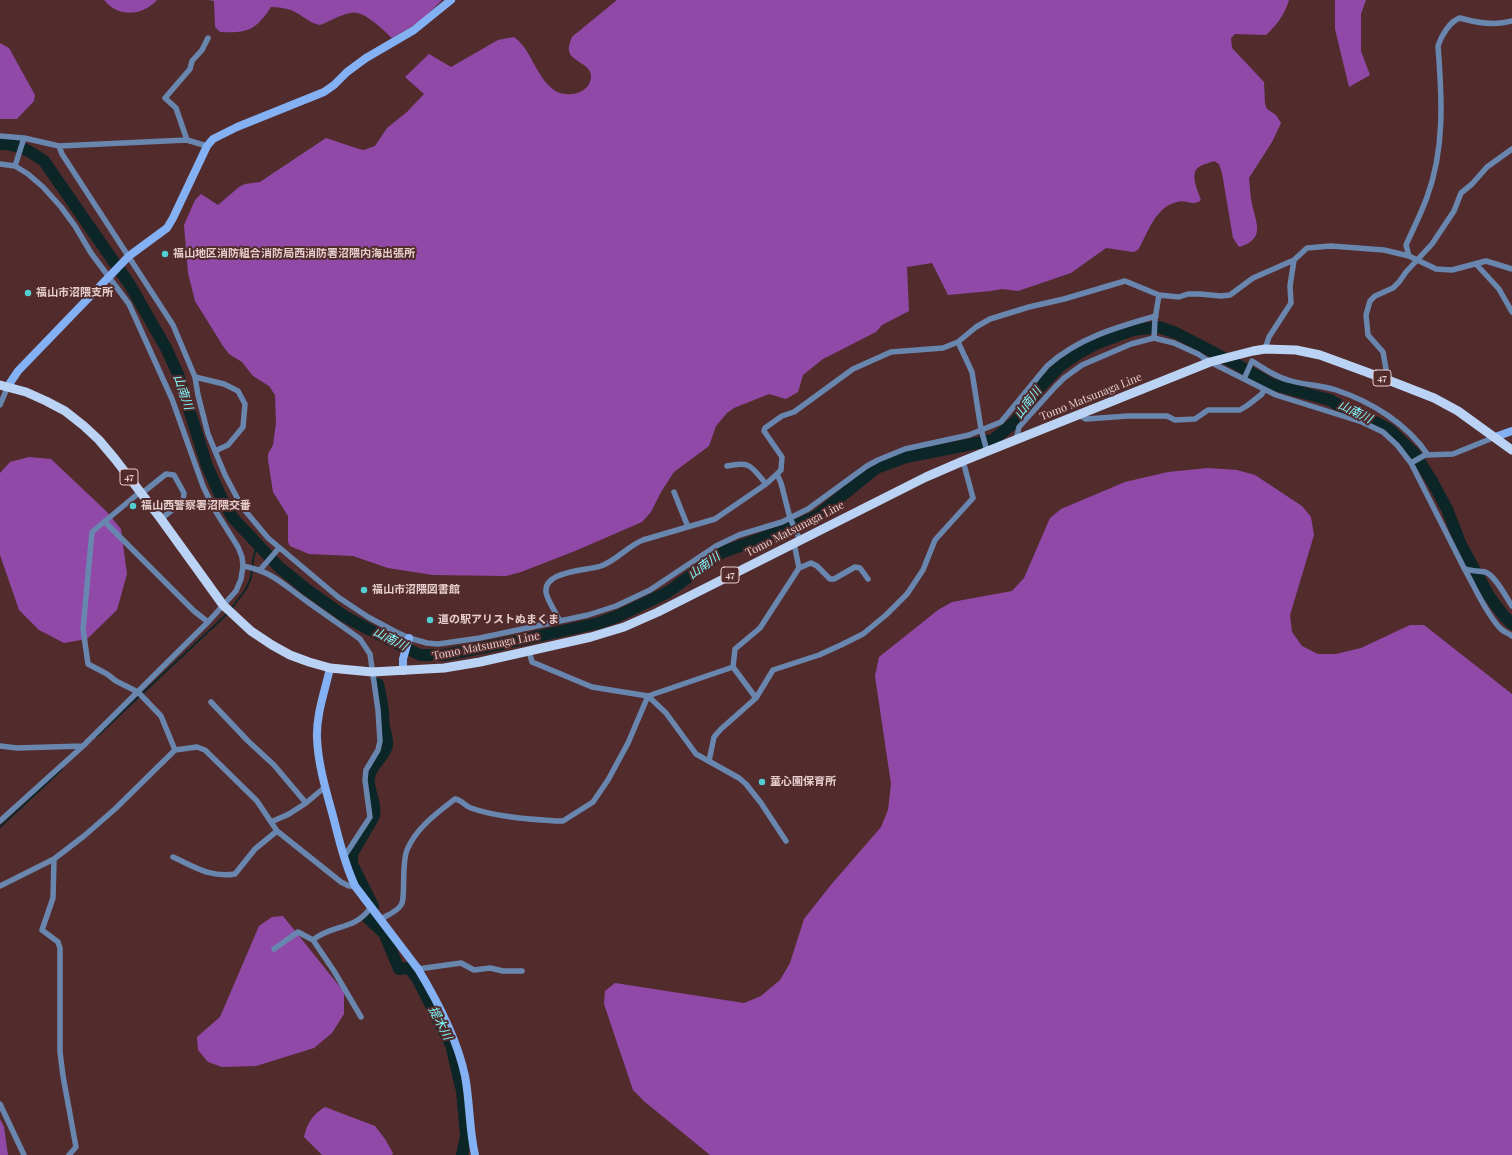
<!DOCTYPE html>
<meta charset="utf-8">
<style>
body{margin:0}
canvas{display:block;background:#522b2d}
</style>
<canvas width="1512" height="1155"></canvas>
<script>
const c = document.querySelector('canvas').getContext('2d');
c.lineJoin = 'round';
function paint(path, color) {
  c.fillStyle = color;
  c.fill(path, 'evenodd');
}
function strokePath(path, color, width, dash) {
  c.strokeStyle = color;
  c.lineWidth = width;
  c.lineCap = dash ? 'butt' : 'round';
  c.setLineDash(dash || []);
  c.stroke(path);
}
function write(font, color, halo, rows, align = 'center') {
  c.font = font + ' "Playfair Display","Noto Sans JP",serif';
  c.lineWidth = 4;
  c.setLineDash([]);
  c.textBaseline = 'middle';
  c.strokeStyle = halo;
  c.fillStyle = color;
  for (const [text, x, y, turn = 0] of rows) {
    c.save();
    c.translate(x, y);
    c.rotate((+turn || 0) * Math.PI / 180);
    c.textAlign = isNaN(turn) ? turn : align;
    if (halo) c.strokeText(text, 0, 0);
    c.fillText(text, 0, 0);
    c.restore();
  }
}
const forest = new Path2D(`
 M 104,0 L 157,0 C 142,16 119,18 104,0 Z
 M 209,0 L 442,0 L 422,20 L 392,38 C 382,29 363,9 350,13 C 340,15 330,21 320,25 C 309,23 301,14 291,10 C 284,8 278,7 271,7 C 255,31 248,33 220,32 L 215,27 L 214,1 Z
 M 617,0 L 1289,0 C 1285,14 1277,25 1266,35 L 1235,34 L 1231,38 L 1232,48 L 1264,82 L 1265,104 L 1267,109 L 1276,115 L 1281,123 L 1272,142 L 1249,178 C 1250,187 1250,195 1252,204 C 1256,223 1266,239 1239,247 L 1233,238 L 1222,173 L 1219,164 L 1214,161 C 1210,163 1203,164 1199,167 C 1189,173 1198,191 1201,200 C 1193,207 1186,199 1177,202 C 1155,207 1148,233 1138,250 L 1133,252 L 1106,248 L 1071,273 L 1018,291 L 1002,289 L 991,291 L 948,295 L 932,263 L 907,267 L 909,311 L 882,325 L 876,332 L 823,359 L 803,375 L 798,392 L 786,399 L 769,394 L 734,408 L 727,413 L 716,426 L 709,446 L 674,472 L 661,492 L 651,512 L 642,522 L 575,551 L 521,572 L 506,576 L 433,575 L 388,568 L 353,556 L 309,554 L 290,546 L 288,542 L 288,516 L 273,492 L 268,460 L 268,454 L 273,445 L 276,423 L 275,395 L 269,386 L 253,376 L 242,362 L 229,354 L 223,346 L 195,301 L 188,273 L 184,225 L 195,200 L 201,194 L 218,205 L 239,187 L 245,184 L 260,182 L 326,138 L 359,149 L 364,150 L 375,146 L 387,128 L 407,112 L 424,94 L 405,77 L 429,54 L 451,67 L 498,40 L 514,37 C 532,50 535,76 554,90 C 566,99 591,94 591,76 C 591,62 566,62 569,46 C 570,43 571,39 572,37 C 575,34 581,30 584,27 C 595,18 606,9 617,0 Z
 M 1335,0 L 1366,0 L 1361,14 L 1361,51 L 1370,75 L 1349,87 L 1335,29 Z
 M 0,43 L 9,48 L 35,95 L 34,101 L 17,119 L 0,119 Z
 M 29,457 L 51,459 L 106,511 L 121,529 L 127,574 L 117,610 L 87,639 L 64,643 L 39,630 L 19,610 L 0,555 L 0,473 L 10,462 Z
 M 1208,468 L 1237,470 L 1255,475 L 1302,506 L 1311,517 L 1314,535 L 1290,615 L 1292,632 L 1302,646 L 1318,654 L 1336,654 L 1361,648 L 1410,625 L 1424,625 L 1512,694 L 1512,1155 L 710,1155 L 645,1102 L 633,1090 L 604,1004 L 605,991 L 615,983 L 744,1003 L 761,996 L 780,980 L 790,963 L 804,919 L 830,886 L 881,827 L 888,810 L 891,784 L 875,676 L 879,657 L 938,610 L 952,602 L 1012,591 L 1024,578 L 1050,518 L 1061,509 L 1125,482 L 1168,472 Z
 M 283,916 L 344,992 L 344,1014 L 332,1033 L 314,1048 L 256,1066 L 222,1067 L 208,1062 L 198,1050 L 197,1037 L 220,1017 L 259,926 L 272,917 Z
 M 325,1107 L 375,1126 L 385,1139 L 393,1153 L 392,1155 L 322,1155 L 304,1137 C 307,1123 313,1114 325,1107 Z
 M 0,1119 L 4,1127 L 8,1155 L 0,1155 Z`);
const stream = new Path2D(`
 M 231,609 L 246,589 L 251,578 L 253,560 L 257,544
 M 97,736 L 228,613
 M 0,827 L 62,769`);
const river = new Path2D(`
 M 0,144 C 18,144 30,151 44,161 L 130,285 L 166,348 L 178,374 L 207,466 L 222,499 L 233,518 L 279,567 L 306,589 L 344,616 L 370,630 L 420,655 L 444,655 L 502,644 L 599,623 L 618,616 L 668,592 L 723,552 L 785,530 L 817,516 L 876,468 L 906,457 L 993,440 L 1016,421 L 1040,387 L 1060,366 L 1079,353 L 1096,344 L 1133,330 L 1159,327 L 1176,333 L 1236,364 L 1271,384 L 1330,400 L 1349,411 L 1371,420 L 1389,429 L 1415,454 L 1433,483 L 1447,509 L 1461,545 L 1489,596 L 1504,616 L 1512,624
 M 373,906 L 352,864 L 352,854 L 374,816 C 377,802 367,790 369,777 C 372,763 385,757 387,745 C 388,740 385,732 384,727 C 383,722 384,717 383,712 C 382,702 380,693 378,684
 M 370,917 L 368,918 L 384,933 L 399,969 L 409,968 L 417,978 L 451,1045 L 462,1091 L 466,1136 L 462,1155`);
const street = new Path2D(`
 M 0,136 L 24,138 L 59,146 L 187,140 L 207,146
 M 187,140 L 176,108 L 165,98 L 190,69 L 192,61 L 202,50 L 208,38
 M 59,146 L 62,154 L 173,325 L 195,377 L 198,395 L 208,434 L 225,475 L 242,507 L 268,538 L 338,597 L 368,617 L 396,632 L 409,638 L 427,643 L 438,644 L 480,638 L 588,615 L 616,606 L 650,590 L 716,546 L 739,535 L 782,522 L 808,509 L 867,466 L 878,460 L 905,449 L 969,435 L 1001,422 L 1047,366 C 1078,338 1117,327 1156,316
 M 0,164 L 15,166 L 28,174 L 43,187 L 61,207 L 75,226 L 91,253 L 129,304 L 172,399 L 203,486 L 213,507 L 238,547 L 242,557 L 243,566 C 271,571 283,584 305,600 C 323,613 342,626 360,639 L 370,654 L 378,710 L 380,741 L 378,750 L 366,770 L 365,780 L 370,817 L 344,857
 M 15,166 L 24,138
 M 1409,256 L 1406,245 C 1413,229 1421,214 1427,197 C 1445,149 1442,97 1438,46 C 1441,36 1450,21 1460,18 C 1477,23 1495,26 1512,21
 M 1476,264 L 1499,289 L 1512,312
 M 1154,338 L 1155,319 L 1159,295
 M 958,342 L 972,372 L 981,429 L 987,451
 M 1265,349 L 1269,337 L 1291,303 L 1290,286 L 1294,260
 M 195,377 L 224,384 L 238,391 L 245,404 L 243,427 L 228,445 L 215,451
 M 1244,379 L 1252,361 C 1263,368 1275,377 1288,380 C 1303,385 1321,385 1336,390 C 1372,402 1407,424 1428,455
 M 1388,380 L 1383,352 L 1368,335 L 1366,315 L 1370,301 L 1375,296 L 1393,288 L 1399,282 L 1406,272 L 1432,244 L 1454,211 L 1461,193 L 1472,184 L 1487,167 L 1512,149
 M 0,405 L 8,386
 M 1079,415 L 1086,419 L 1128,416 L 1167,416 L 1175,420 L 1195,419 L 1208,410 L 1240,410 L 1248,405 L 1262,394 L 1264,389
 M 1016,440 L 1019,427 L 1055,387 L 1064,378 L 1082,365 L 1131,344 L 1154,338 L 1174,343 L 1198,354 L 1210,362 L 1276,395 L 1362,422 L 1383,432 L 1397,445 L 1411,463 L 1464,568 C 1470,572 1478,570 1485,572 C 1495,575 1506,597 1512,606
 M 1411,463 L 1425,455 L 1453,454 L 1495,437
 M 727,466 C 751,461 751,466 766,484
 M 674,492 L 688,527
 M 161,519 L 183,501 L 184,493 L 174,475 L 166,474 L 146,490 L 140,492 L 92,532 L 83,629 L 88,664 L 107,674 L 116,681 L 138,692 L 161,716 L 175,750 L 197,747 L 205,750 L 257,801 L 277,831 L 341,882 L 349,886 L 355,886
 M 105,522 L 194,611 L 208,622
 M 800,540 L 790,518 L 781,483 L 777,474 L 781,470 L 782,457 L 764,431 L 765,428 L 782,416 L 794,412 L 853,369 L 891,352 L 943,348 L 958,342 L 976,327 L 990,319 L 1029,307 L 1064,299 L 1125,281 L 1159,295 L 1179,297 L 1188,294 L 1200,294 L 1221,296 L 1230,295 L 1253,278 L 1294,260 L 1307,248 L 1331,246 L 1384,250 L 1409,256 L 1436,269 L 1452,270 L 1486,261 L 1512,269
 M 799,568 L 811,563 L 817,566 L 830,579 L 834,579 L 855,567 L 860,568 L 868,579
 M 1464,568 C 1475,587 1484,610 1499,627 C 1502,631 1508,633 1512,636
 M 260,570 L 279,548
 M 560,621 C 556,613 550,604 547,596 C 538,571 586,571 601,566 C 617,560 628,546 643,540 L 715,519 L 766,484 L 777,474
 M 529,651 L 532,662 L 592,687 L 648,696 L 733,667
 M 756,698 L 733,667 L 735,649 L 760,628 L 799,568 L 794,543
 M 211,702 L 248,741 L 274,765 L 306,803 L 289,814 L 271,822
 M 0,746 L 17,748 L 83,746
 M 709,761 L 714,737 L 721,729 L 756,698 L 773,670 L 819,655 L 841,645 L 863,634 L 886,615 L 907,594 L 923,570 L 935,540 L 973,498 L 963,461
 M 306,803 L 325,787
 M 0,821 L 83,746 L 208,622 L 236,591 L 241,579 L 243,566
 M 173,857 C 195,867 210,878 235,874 L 255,849 L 277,831
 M 54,859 L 53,898 L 42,930 L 58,942 L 60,948 L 60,1052 L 63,1076 L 76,1147 L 69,1155
 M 0,886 L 54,859 L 84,836 L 115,809 L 175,750
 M 381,919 C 387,915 397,912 401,905 C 406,899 401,865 407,850 C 416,828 437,813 455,799 C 462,800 465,806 471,808 C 496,817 529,819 555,821 L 563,821 L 593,802 L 608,780 L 628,743 L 648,696 L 666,713 L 696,754 L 739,778 L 746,784 L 761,803 L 786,841
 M 274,949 L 298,932 L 313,940
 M 418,969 L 461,963 L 474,970 L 490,968 L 503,971 L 522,971
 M 361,1017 L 334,971 L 313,940 C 332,924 355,931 371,907
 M 0,1104 L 24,1155`);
const secondary = new Path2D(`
 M 8,386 L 18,371 L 129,256 L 167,228 L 173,218 L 207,146 L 213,139 L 237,127 L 324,92 L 334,85 L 347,72 L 366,58 L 414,30 L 451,0
 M 1495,437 L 1512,431
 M 330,668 C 325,691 316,715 317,738 C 318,764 326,791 333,816 C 339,840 345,864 355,886 L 418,969 C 438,1002 457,1038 465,1076 C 470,1102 469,1129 475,1155
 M 403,671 L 403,659 L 409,638`);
const primary = new Path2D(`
 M 0,385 L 26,392 L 46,401 L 65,411 L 84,426 L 99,440 L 115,459 L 161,519 L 223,605 L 251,631 L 272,645 L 290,655 L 309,662 L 330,668 L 372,672 L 444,668 L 480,662 L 591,637 L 624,627 L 658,612 L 926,477 L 963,461 L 1210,362 L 1253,351 L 1265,349 L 1296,350 L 1320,355 L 1388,380 L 1434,398 L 1458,411 L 1512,450`);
const markers = [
 [165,254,4,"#52cdd0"],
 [28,293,4,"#52cdd0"],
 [133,506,4,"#52cdd0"],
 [364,590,4,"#52cdd0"],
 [430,620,4,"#52cdd0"],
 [762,782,4,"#52cdd0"]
];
const shields = [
 [1382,378,18],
 [129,477,18],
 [730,575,18]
];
const shieldNames = [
 ["47",1382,378],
 ["47",129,477],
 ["47",730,575]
];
const poiNames = [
 ["福山地区消防組合消防局西消防署沼隈内海出張所",173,254],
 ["福山市沼隈支所",36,293],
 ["福山西警察署沼隈交番",141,506],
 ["福山市沼隈図書館",372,590],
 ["道の駅アリストぬまくま",438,620],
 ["童心園保育所",770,782]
];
const streetNames = [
 ["Tomo Matsunaga Line",1091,397,-22],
 ["Tomo Matsunaga Line",795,529,-27],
 ["Tomo Matsunaga Line",486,646,-11]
];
const waterNames = [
 ["山南川",183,392,71],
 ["山南川",1028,403,-53],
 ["山南川",1355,412,26],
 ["山南川",704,566,-36],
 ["山南川",390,639,27],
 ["提木川",440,1023,63]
];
paint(forest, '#9149a8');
strokePath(stream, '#0c2627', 2);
strokePath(river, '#0c2627', 12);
strokePath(street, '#6986af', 5.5);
strokePath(secondary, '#83b1f3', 8);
strokePath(primary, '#bad2f3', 9);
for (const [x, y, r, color] of markers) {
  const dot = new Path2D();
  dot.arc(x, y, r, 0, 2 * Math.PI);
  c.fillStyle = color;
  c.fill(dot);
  strokePath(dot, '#522b2d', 1.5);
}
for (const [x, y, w] of shields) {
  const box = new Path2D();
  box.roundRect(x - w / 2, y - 8, w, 16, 3);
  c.fillStyle = '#522b2d';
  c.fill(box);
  strokePath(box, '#e7cece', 1);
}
write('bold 10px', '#e7cece', null, shieldNames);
write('bold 11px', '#e7cece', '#522b2d', poiNames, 'left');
write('11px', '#e7cece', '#522b2d', streetNames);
write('italic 12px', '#7dfcff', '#522b2d', waterNames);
</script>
